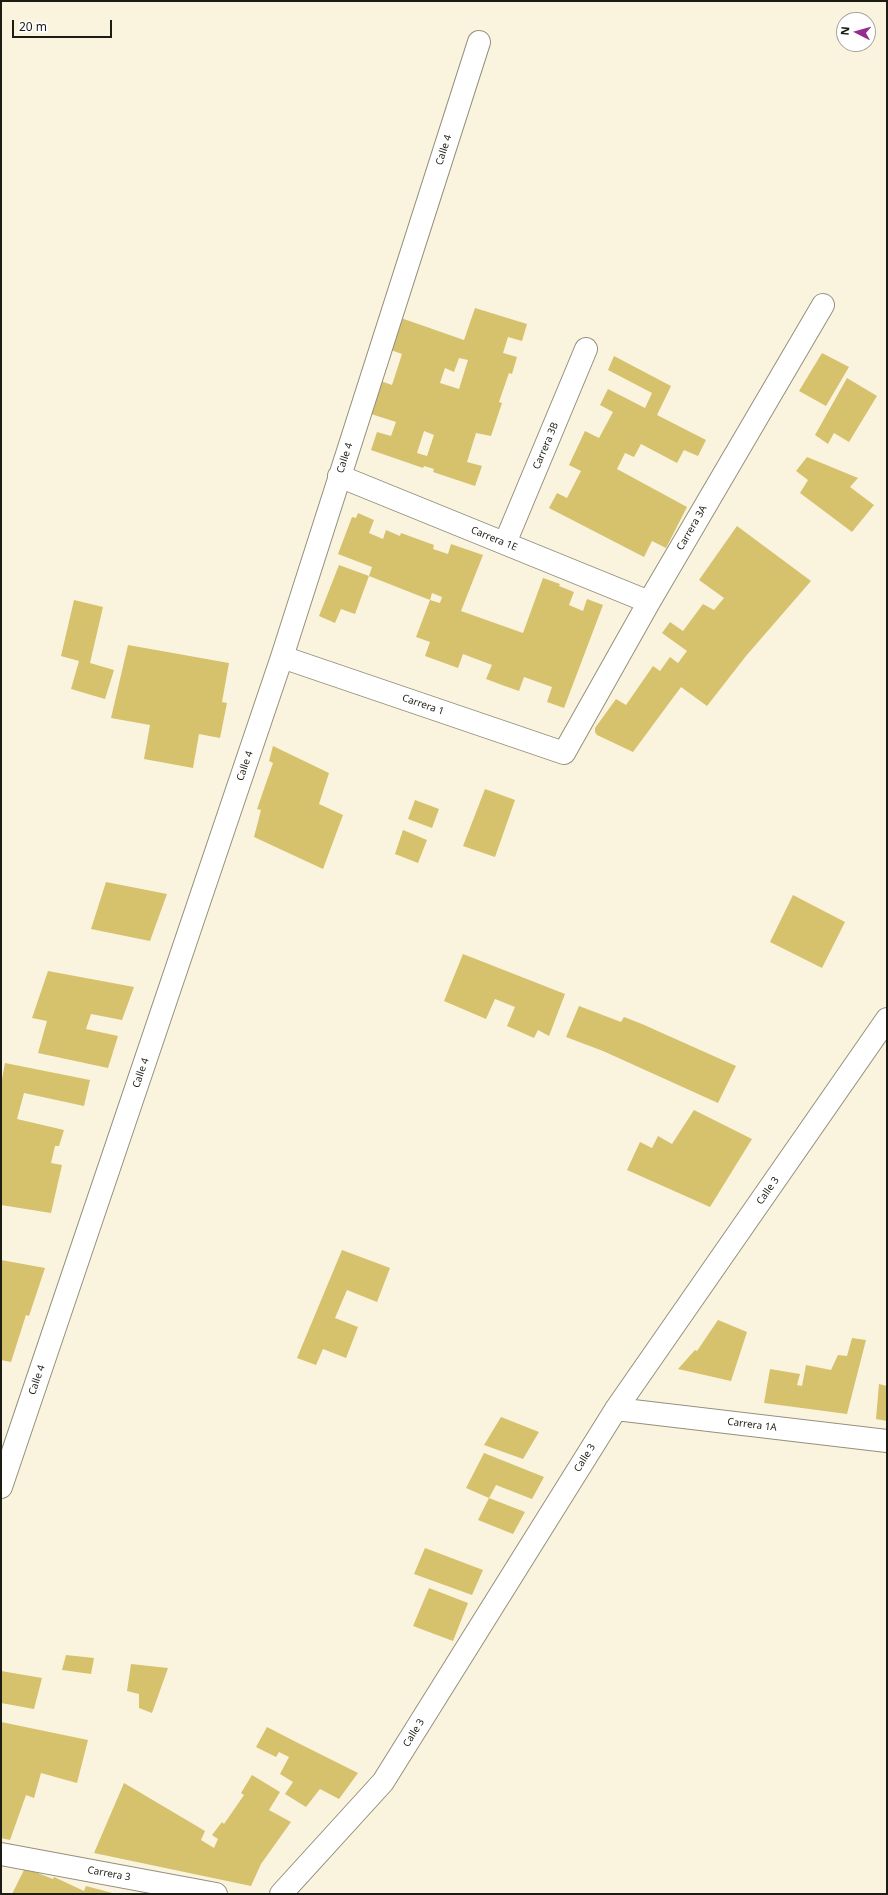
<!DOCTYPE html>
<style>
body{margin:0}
#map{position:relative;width:888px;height:1895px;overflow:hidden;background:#faf4df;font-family:"Noto Sans",sans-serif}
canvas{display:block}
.frame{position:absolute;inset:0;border:2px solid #1d1c14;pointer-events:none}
.north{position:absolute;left:836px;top:12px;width:40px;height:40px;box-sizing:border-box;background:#fff;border:1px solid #a5a4a1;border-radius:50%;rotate:276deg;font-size:11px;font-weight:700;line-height:16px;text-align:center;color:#1d1c14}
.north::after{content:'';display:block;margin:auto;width:14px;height:18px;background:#962c8e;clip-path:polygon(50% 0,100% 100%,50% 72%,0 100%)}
.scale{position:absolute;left:12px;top:20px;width:100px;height:18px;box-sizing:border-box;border:2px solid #1d1c14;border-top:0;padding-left:5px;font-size:12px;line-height:14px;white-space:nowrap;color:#1d1c14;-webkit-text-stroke:3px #fff;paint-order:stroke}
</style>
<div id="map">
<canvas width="888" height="1895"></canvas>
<div class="frame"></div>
<div class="north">N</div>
<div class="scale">20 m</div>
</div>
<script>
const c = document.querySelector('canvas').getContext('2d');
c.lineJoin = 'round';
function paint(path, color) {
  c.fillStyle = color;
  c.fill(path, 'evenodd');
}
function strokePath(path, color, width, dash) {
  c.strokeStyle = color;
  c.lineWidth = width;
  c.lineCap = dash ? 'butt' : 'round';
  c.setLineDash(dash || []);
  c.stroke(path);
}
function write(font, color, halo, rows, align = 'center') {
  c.font = font + ' "Noto Sans",sans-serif';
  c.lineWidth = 4;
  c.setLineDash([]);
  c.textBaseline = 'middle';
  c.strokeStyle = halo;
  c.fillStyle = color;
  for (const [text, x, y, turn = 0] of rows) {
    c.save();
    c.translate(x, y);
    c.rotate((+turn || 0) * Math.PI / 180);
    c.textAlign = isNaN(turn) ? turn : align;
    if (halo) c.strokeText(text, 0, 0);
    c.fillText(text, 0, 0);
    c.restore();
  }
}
const building = new Path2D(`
 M 475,308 L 527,324 L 522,341 L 508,337 L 503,353 L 517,357 L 512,374 L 509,373 L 499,402 L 502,403 L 491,436 L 476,433 L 467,462 L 482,466 L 475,486 L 433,472 L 434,469 L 424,466 L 423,468 L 371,450 L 377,432 L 391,436 L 396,422 L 368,413 L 378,380 L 392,385 L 402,354 L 388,349 L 398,317 L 464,340 ZM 459,358 L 468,360 L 459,389 L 440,383 L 445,368 L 454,372 ZM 424,431 L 434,435 L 427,456 L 417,453 Z
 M 822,353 L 849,367 L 826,406 L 799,391 Z
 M 614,356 L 671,386 L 657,415 L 706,440 L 698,456 L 684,450 L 677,463 L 641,444 L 634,457 L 625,453 L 617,469 L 687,507 L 666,548 L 652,541 L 644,557 L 549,508 L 557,493 L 567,498 L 581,471 L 569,465 L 585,431 L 599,438 L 613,412 L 600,405 L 608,389 L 645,408 L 652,393 L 608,370 Z
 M 847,378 L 877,396 L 849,442 L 834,433 L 828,444 L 815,435 Z
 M 807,457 L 858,478 L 850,487 L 874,505 L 852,532 L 800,493 L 808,480 L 796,471 Z
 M 358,513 L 374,520 L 369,533 L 383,539 L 386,530 L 400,536 L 401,533 L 434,545 L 433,549 L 448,554 L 451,544 L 483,555 L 461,611 L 523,633 L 543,578 L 560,584 L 559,586 L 574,592 L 569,605 L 583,611 L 587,599 L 603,605 L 564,708 L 547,702 L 552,687 L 524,677 L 519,691 L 502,685 L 486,679 L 492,665 L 463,654 L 458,668 L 425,656 L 430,642 L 416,637 L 430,600 L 440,603 L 442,597 L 432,593 L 430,600 L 369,576 L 372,567 L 338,554 L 352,517 L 356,518 Z
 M 737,526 L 811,581 L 746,656 L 707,706 L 681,687 L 633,752 L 597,735 L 595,732 L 595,728 L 616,699 L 626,705 L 653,666 L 660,671 L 670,657 L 678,663 L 687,651 L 662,633 L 670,622 L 683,631 L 703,604 L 714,610 L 724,598 L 699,580 Z
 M 339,565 L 369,576 L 355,614 L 341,609 L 335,623 L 319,616 Z
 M 74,600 L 103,607 L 90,663 L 114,670 L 105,699 L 71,689 L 79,661 L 61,656 Z
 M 128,645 L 229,663 L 222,702 L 227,703 L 220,738 L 199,734 L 193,768 L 144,759 L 150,725 L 111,718 Z
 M 273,746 L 329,773 L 319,804 L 343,815 L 323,869 L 254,837 L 261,810 L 257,809 L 273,763 L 269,761 Z
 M 485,789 L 515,800 L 495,857 L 463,846 Z
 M 415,800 L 439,809 L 432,828 L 408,819 Z
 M 403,830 L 427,840 L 418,863 L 395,854 Z
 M 106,882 L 167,894 L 150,941 L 91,929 Z
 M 793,895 L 845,922 L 822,968 L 770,942 Z
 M 463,954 L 565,994 L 549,1036 L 538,1030 L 534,1038 L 507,1026 L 515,1007 L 495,999 L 486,1019 L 444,1001 Z
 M 48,971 L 134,987 L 122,1020 L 91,1014 L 86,1029 L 118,1036 L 108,1068 L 38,1053 L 47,1021 L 32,1018 Z
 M 579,1006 L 621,1022 L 624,1017 L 642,1024 L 736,1066 L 718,1103 L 603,1051 L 566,1037 Z
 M 5,1063 L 90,1080 L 84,1106 L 24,1093 L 17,1119 L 64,1130 L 59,1146 L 55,1146 L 51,1163 L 62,1165 L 51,1213 L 1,1205 L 1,1085 Z
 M 694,1110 L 752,1139 L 710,1207 L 627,1170 L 640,1142 L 652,1148 L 658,1136 L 672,1144 Z
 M 342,1250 L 390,1268 L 377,1302 L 347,1290 L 335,1318 L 358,1327 L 346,1358 L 323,1349 L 316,1365 L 297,1358 Z
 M 1,1260 L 45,1268 L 29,1316 L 26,1315 L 11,1362 L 1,1360 Z
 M 718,1320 L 747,1332 L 731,1381 L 678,1369 L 695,1350 L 697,1351 Z
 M 852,1338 L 866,1340 L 847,1414 L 764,1403 L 770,1369 L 800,1374 L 797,1385 L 802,1386 L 806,1365 L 831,1370 L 838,1355 L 847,1356 Z
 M 879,1384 L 887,1386 L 887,1421 L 876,1419 Z
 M 501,1417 L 539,1432 L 523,1459 L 484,1445 Z
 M 484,1453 L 544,1477 L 532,1499 L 496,1485 L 489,1498 L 466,1488 Z
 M 489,1498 L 525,1512 L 513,1534 L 478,1520 Z
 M 425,1548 L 483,1570 L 472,1595 L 414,1574 Z
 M 429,1588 L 468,1603 L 453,1641 L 413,1626 Z
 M 66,1655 L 94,1658 L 91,1674 L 62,1670 Z
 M 131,1664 L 168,1668 L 152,1713 L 139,1708 L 139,1694 L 127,1691 Z
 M 1,1671 L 42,1678 L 34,1709 L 1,1703 Z
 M 1,1722 L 88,1740 L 77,1783 L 41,1773 L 34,1798 L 26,1795 L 10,1840 L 1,1838 Z
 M 267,1727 L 296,1742 L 358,1773 L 339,1799 L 320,1789 L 306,1807 L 285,1794 L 293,1782 L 280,1774 L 289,1757 L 279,1752 L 276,1757 L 256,1747 Z
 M 252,1775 L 280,1792 L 269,1810 L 291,1822 L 261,1864 L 251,1886 L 94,1853 L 124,1783 L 205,1831 L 201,1840 L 214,1848 L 218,1839 L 212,1835 L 222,1822 L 224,1824 L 244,1795 L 241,1793 Z
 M 25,1868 L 53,1879 L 54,1877 L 84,1891 L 86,1886 L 116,1894 L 12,1894 Z`);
const minor = new Path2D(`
 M 339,476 L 649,602
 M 505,543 L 586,349
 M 282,657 L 564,753 L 649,602 L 823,305
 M 616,1409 L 887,1441
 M 1,1487 L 282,657 L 479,42
 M 1,1854 L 216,1894
 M 281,1894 L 383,1782 L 616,1409 L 887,1019`);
const streetNames = [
 ["Calle 4",444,150,-72],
 ["Carrera 3B",546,446,-67],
 ["Calle 4",345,458,-72],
 ["Carrera 3A",692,528,-60],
 ["Carrera 1E",494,539,22],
 ["Carrera 1",423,705,19],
 ["Calle 4",245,766,-71],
 ["Calle 4",141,1073,-71],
 ["Calle 3",768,1191,-55],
 ["Calle 4",37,1380,-71],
 ["Carrera 1A",752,1425,7],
 ["Calle 3",585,1458,-58],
 ["Calle 3",414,1733,-58],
 ["Carrera 3",109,1874,10]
];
paint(building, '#d6c16c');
strokePath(minor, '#94907c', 24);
strokePath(minor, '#fff', 22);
write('10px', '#1d1c14', '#fff', streetNames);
</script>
